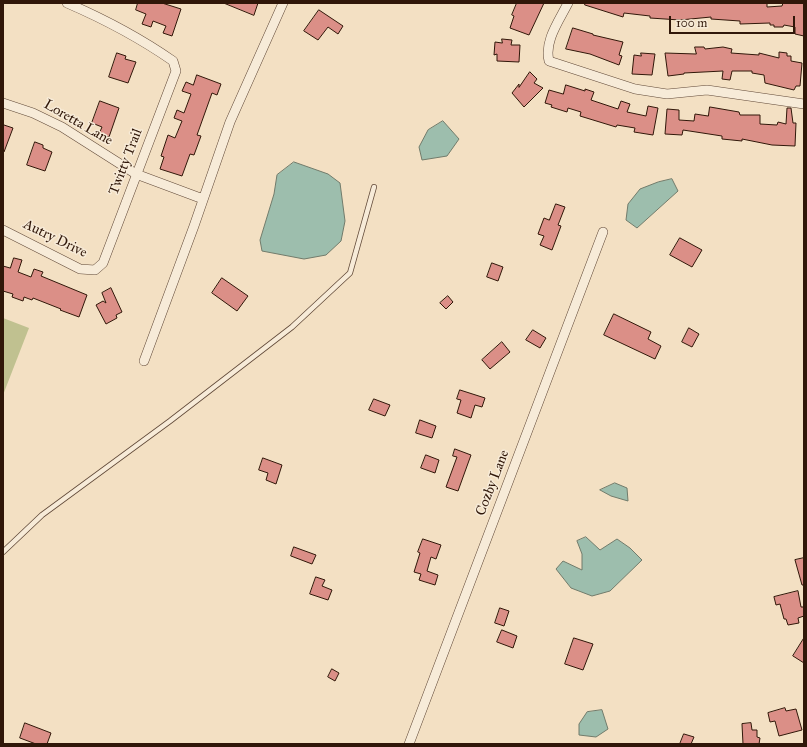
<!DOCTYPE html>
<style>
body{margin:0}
#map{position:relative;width:807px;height:747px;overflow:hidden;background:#f3e0c3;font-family:"IM FELL Great Primer",serif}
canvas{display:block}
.frame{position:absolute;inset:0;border:4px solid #301709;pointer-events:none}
.scale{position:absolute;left:669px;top:16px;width:126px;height:18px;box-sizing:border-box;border:2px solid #301709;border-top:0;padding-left:5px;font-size:12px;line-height:14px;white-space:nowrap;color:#301709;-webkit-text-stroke:3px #f7ebd8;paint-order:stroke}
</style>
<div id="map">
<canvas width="807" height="747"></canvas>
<div class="frame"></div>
<div class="scale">100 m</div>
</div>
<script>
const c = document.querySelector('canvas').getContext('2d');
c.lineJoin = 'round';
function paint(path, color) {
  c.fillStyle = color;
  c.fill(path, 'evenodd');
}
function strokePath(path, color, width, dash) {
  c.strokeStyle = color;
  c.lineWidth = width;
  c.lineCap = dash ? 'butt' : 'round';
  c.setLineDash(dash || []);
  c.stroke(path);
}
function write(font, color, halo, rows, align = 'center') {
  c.font = font + ' "IM FELL Great Primer",serif';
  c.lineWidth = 3;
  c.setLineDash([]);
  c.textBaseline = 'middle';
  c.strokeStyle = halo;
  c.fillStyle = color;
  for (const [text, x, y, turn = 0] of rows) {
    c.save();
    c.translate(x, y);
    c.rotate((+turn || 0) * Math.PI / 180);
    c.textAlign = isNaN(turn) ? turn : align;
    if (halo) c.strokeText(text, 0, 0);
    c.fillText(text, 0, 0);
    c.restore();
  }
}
const green = new Path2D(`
 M 3,318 L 29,328 L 3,395 Z`);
const water = new Path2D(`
 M 443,121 L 459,139 L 447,156 L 422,160 L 419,147 L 428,130 Z
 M 294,162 L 328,174 L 340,183 L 345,221 L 341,241 L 326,255 L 304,259 L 262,251 L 260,240 L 274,194 L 277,175 Z
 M 672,179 L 678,191 L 637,228 L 626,220 L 628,204 L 640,189 L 658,182 Z
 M 615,483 L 627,488 L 628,501 L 611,496 L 600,490 Z
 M 586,537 L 600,550 L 617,539 L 630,548 L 642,560 L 610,591 L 592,596 L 571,588 L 556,569 L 563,561 L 582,570 L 582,554 L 577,541 Z
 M 602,710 L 608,729 L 596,737 L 579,735 L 579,724 L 587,712 Z`);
const building = new Path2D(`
 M 138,3 L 162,3 L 181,9 L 172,36 L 163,33 L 166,26 L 153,21 L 151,27 L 142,24 L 146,14 L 136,10 Z
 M 224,3 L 258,3 L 254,15 Z
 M 517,3 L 544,3 L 529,35 L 510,28 L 514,16 L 512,15 Z
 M 585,3 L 767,3 L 767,7 L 782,6 L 783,3 L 804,3 L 804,36 L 795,34 L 795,27 L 784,25 L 783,27 L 774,27 L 774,25 L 770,25 L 770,23 L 740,24 L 740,21 L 711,19 L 711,17 L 680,20 L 650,18 L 650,16 L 624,13 L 623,17 L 585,5 Z
 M 319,10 L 343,26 L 338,34 L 328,27 L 318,40 L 304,31 Z
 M 573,28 L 593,34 L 593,35 L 623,42 L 619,55 L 622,56 L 619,65 L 590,54 L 566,49 Z
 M 502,39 L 512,40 L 511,45 L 520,45 L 519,62 L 497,61 L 497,54 L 494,55 L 495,42 L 502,43 Z
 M 695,47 L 704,47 L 705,49 L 723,47 L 732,49 L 731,53 L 759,55 L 759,53 L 779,58 L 779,52 L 787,53 L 787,56 L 791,56 L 791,61 L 802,63 L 800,86 L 796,86 L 794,90 L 765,83 L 764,75 L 752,73 L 752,71 L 732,71 L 730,80 L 722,79 L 723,71 L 684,73 L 684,74 L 668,76 L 665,53 L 696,54 Z
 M 117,53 L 126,56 L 125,59 L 136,62 L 128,83 L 109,77 Z
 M 641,53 L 655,54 L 652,75 L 632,74 L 634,55 L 641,56 Z
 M 530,72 L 537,79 L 534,83 L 543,88 L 524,107 L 512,93 L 519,84 L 519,87 Z
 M 197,75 L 221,84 L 217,95 L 212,93 L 197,135 L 201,136 L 194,155 L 190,154 L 182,176 L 160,169 L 164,157 L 161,156 L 168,135 L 175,138 L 182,121 L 174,118 L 177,110 L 184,113 L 191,94 L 182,91 L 186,82 L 193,85 Z
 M 566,85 L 585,91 L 585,89 L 594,92 L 591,100 L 618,109 L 621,101 L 630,104 L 627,112 L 646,116 L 648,106 L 658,108 L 653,135 L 634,132 L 635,128 L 617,125 L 616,127 L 580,116 L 581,112 L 568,108 L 567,112 L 551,107 L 552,105 L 545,103 L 549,90 L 563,94 Z
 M 100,101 L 119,108 L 109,137 L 99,134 L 102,127 L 92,123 Z
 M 710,107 L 739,112 L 740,115 L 760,115 L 760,124 L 777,125 L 778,122 L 786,124 L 787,108 L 791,108 L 793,123 L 796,123 L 795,146 L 772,145 L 742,139 L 742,141 L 722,139 L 722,136 L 683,130 L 682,135 L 665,134 L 667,109 L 679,110 L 679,120 L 694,121 L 695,114 L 708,116 Z
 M 4,125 L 13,128 L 4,152 L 3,152 L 3,128 Z
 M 35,142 L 43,145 L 43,148 L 52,152 L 45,171 L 27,165 Z
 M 556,204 L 565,207 L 558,225 L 561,226 L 552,250 L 540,245 L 544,236 L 538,234 L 544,218 L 549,220 Z
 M 680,238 L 702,250 L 692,267 L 670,255 Z
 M 14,258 L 22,260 L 18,272 L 31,277 L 34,269 L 43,272 L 41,276 L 87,295 L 79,317 L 60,310 L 61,309 L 33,298 L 32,300 L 24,297 L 23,301 L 12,297 L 13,294 L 3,291 L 3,266 L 10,268 Z
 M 492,263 L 503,267 L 498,281 L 487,277 Z
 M 222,278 L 248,296 L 237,311 L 212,293 Z
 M 111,288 L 122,312 L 116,315 L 117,318 L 106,324 L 96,305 L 103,301 L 106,303 L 102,293 Z
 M 448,296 L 453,302 L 446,309 L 440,303 Z
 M 614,314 L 651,332 L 648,339 L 661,346 L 655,359 L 604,335 Z
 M 689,328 L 699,334 L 692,347 L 682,342 Z
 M 533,330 L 546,338 L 540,348 L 526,340 Z
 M 502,342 L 510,352 L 490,369 L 482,360 Z
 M 460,390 L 485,398 L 482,407 L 475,405 L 471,418 L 457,413 L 461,400 L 457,399 Z
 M 374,399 L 390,405 L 385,416 L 369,410 Z
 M 420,420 L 436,426 L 432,438 L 416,433 Z
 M 455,449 L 471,455 L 458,491 L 446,487 L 457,457 L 453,456 Z
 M 426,455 L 439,460 L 435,473 L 421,468 Z
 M 263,458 L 282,465 L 276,484 L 266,480 L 268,473 L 259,470 Z
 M 423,539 L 441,545 L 436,559 L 431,557 L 427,571 L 438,575 L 435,585 L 419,580 L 421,574 L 414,572 L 420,553 L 418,552 Z
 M 294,547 L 316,555 L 312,564 L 291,556 Z
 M 804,558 L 804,585 L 802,585 L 795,560 Z
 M 316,577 L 325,580 L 322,586 L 332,590 L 328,600 L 310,594 Z
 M 798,591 L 801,607 L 804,607 L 804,616 L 798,618 L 799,623 L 788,625 L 786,619 L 784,619 L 780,604 L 776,605 L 774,597 Z
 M 500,608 L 509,611 L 504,626 L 495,623 Z
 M 502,630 L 517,636 L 513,648 L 497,642 Z
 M 574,638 L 593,644 L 583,670 L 565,664 Z
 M 804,638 L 804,663 L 793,656 Z
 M 332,669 L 339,673 L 335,681 L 328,677 Z
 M 785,708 L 786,711 L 796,709 L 802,730 L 779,736 L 775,721 L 770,722 L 768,713 Z
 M 25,723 L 51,733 L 47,744 L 36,744 L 20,738 Z
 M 751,723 L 752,730 L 757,730 L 757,737 L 760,738 L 759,744 L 743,744 L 742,724 Z
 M 684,734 L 694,737 L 691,744 L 680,744 Z`);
const service = new Path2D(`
 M 3,552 L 42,515 L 170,421 L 292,327 L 350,273 L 374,187`);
const minor = new Path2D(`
 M 568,3 C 559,21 544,41 549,61 L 635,89 L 667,94 L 707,90 L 804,104
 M 3,103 L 33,113 L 62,127 L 136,174 L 203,199
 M 3,230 L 80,269 L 95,270 L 103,263 L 176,71 L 173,61 C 140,38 104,19 67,3
 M 144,361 L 194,226 L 230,122 L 283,3
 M 409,744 L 603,232`);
const streetNames = [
 ["Loretta Lane",78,123,30],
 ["Twitty Trail",126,162,-69],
 ["Autry Drive",55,239,26],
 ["Cozby Lane",493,483,-69]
];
paint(green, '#c0c190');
paint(water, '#9dbead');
strokePath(water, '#717b6b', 1);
paint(building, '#db8f87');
strokePath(building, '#301709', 1);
strokePath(service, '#614938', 6);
strokePath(minor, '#614938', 10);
strokePath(service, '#f7ebd8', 4.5);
strokePath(minor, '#f7ebd8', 9);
write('14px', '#301709', '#f7ebd8', streetNames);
</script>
